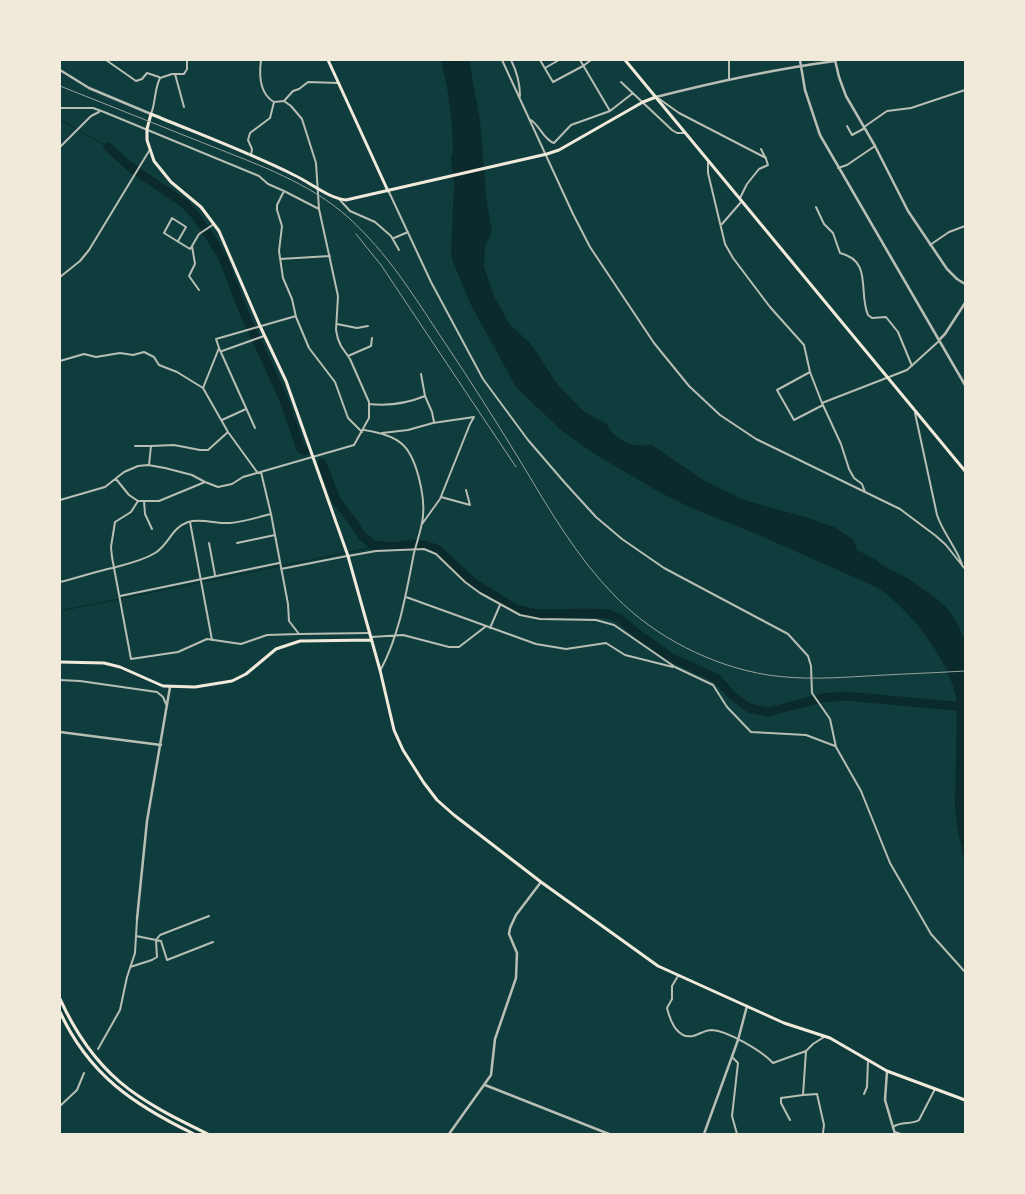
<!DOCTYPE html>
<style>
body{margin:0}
#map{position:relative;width:1025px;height:1194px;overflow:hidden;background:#0f3d3e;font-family:Quicksand,sans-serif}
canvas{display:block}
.frame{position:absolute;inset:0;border:61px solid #f1e9da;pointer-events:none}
</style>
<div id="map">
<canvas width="1025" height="1194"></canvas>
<div class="frame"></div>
</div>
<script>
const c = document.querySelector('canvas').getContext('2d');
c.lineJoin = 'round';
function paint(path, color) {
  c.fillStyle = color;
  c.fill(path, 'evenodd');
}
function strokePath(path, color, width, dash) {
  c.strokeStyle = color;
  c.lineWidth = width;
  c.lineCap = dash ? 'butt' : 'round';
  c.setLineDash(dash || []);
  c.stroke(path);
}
const water = new Path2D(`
 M 441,60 L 469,60 L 480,120 L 487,204 L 492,231 L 485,247 L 484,267 L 494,296 L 510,325 L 529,342 L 537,353 L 557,384 L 583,411 L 607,424 C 613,439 635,450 651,444 L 703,480 L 744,500 L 805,517 L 834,527 L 854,540 L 857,550 L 876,560 L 880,564 L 909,579 L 937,599 L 948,609 L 957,623 L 965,641 L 965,866 L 957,825 L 955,806 L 957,702 C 951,662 910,608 876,587 L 761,536 L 691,508 L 661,493 L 596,455 L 562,431 L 516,387 L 471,305 L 453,262 L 451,252 L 454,185 L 451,158 L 453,151 L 452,126 L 448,93 Z`);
const stream = new Path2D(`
 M 60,119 C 75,130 92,137 108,147
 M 60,611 L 379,546`);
const river = new Path2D(`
 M 108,147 L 129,166 L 185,204 L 196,216 L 212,240 L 223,258 L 242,308 L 284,400 L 301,449 L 305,451
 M 322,463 L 336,500 L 353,522 L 361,535 L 373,545 L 393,547 L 413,544 L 424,545 L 437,549 L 474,583 L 516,609 L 537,614 L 591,613 L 608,614 L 620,619 L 639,635 L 672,658 L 716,678 L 733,696 L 749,708 L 768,712 L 822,698 L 845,696 L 965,707`);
const minor = new Path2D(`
 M 106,60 L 136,81 L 142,79 L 147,73 L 159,77
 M 502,60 L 573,214 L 590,247 L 654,343 L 689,386 L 720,415 L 756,439 L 900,509 L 936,536 L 946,545 L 965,569
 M 511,60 C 517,72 520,82 520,96
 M 540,60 L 553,82 L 583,66 L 591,60
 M 580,60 L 610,111 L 633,93
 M 729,60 L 729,79
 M 545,68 L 559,60
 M 175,74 L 184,107
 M 621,82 L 672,130 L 677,133 L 684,133
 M 658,98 L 679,113 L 766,158
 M 284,101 L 293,91 L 299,89 L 308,82 L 338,83
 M 60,108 L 93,108 L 104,112 L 259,176 L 268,184 L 284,191 L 277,205 L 277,210 L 282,226 L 279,251 L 283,278 L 292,299 L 296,317 L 309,348 L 335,382 L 348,418 L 362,432
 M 151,114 C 156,102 154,90 160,78 L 172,74 L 184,74 L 187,69 L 187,60
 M 531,120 C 540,126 544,140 554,143 L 571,125 L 610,111
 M 847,126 L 852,135 L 865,128
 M 864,127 L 887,111 L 911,108 L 965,90
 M 60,147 L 91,116 L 99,112
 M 251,155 L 252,149 L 248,140 L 250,133 L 270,118 L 274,102
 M 708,161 L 708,173 L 725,244 L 733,258 L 770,307 L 804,345 L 810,372 L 822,403 L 841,444 L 849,469 L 854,478 L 862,484 L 865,492
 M 838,168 L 847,165 L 875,146
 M 284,191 L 319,209
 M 389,192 L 431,282 L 483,379 L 528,440 L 565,483 L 596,517 L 622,539 L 664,568 L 788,634 L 808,656 L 811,666 L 812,693 L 830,719 L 836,747 L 861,791 L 890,863 L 931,934 L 965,972
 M 740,198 L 747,184 L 759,169 L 768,165 L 766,159 L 761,149
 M 339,199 L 350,211 L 375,222 L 391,236 L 399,250
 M 816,207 L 824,224 L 833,233 L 840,253 C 873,261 858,292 868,315 L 872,318 L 886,317 L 898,332 L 912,366
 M 722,224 L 742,201
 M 394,238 L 408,232
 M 178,241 L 186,227 L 172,218 L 164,233 L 190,249 L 192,246
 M 930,245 L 949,232 L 965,226
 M 280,259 L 330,256
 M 60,277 L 80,261 L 89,250 L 149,151
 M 199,290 L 189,276 L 195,264 L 192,246 L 199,234 L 214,224
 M 337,324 L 357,328 L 368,326
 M 219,348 L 255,428
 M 222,351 L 264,336
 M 348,356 L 371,346 L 372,338
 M 60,361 L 84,354 L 96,357 L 120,353 L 133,355 L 144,352 L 154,357 L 159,365 L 177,372 L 203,388 L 228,432 L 257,472
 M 810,372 L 777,390 L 794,420 L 823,405
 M 421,374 L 425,396
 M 203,388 L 219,348 L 216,339 L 296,316
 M 822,403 L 907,370 L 939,341
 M 369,404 C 388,406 408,403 425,396 L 432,412 L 434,422
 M 915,413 L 937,515 C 943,533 956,547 962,564
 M 222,420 L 246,409
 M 364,430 C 377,432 392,435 402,444 C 417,457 425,497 423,516 C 422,528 417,541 414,553 C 406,593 400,633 381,669
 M 382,433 L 408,430 L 433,423 L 474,417 L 470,424 L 440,499 L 422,524
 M 135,446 L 151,446
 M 149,465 L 151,446 L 174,445 L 200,450 L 208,450 L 228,432
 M 261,472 L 271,514 L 288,604 L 289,621 L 299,634 L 370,633
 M 116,479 L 129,495 L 138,501
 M 205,482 L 159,501 L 138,501 L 131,512 L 115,522 L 111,547 L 112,557 L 131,659 L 178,652 L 207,639 L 241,644 L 267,635 L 299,634
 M 441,497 L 470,505 L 466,490
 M 60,500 L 105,487 L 124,472 L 138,466 L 148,465 L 165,468 L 192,475 L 205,482 L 218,487 L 232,484 L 243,477 L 257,473 L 354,445 L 369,418 L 369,402 L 350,359 L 341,346 L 338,339 L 336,330 L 338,296 L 319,209 L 316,163 L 302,119 L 291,106 L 284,101 L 274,102 C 260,94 259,75 261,60
 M 144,501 L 145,514 L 152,529
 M 190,522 L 212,640
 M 209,543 L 215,575
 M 237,543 L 275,535
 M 348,556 L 376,551 L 424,549 L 436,554 L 465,582 L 480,593 L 520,615 L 540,619 L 596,620 L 614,625 L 675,667 L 713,685 L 727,707 L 751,732 L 806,735 L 835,746
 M 281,569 L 347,556
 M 60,582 C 77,578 94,572 112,568 C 127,564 142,561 155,553 C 169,545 171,528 188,522 C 201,518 217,524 230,523 C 244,522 258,517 271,514
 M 120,596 L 279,563
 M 406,597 L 536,644 L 566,649 L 606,643 L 625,655 L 673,667
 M 490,628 L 500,605
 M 371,637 L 403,635 L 449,647 L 459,647 L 485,627
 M 60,680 L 80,681 L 157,692 L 163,697 L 166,704
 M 136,936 L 161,941 L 167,960 L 213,942
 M 130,967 L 152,960 L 157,957 L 156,940 L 160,935 L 209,916
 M 678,976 L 672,986 L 672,999 L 667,1008 C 670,1020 677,1039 693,1036 C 700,1034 705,1030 712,1030 C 728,1031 762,1051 773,1063 L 806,1051
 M 98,1049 L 120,1010 L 127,977 L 135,953 L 137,919
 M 732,1057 L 738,1063 L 732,1116 L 737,1134
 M 864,1094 L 867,1087 L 868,1060
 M 60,1106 L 77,1090 L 84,1073
 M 790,1120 L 781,1103 L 781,1098 L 803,1095
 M 893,1127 C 901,1121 912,1125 919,1120 L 935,1089
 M 895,1132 L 901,1134
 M 823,1133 L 824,1125 L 817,1094 L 803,1095 L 806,1051 L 813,1044 L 824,1037`);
const tertiary = new Path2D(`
 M 800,60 L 805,90 L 820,135 L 965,385
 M 835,60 L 839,77 L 846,96 L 875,146 L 908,211 L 947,269 L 957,279 L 965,284
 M 60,70 L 89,88 L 151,114
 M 656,97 C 715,82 775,69 835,61
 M 939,340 L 945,334 L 965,303
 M 60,732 L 161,745
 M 137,919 L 147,821 L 170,687
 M 887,1071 L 885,1100 L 895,1134
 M 485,1085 L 609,1134
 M 449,1134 L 491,1075 L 495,1039 L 516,978 L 517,953 L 509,934 L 510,928 L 516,915 L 541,882
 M 704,1134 L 738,1040 L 747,1006`);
const secondary = new Path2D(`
 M 328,60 L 388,191
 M 656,97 L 643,102 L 559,150 L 547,154 L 346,200 C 328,198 311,183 294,175 C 248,152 199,134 151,114 L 147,129 L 147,140 L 154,161 L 171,182 L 201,207 L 219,231 L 260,326 L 286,381 L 348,556 L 380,670 L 394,730 L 403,750 L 424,783 L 437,800 L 454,815 L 541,882 L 658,966 L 784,1023 L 830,1038 L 887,1071 L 965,1100
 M 60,662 L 104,663 L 120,667 L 163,686 L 195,687 L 232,681 L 246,674 L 276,649 L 300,641 L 371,640`);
const trunk = new Path2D(`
 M 625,60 L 965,471
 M 60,999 C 95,1075 135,1099 208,1134
 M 60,1012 C 89,1075 134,1105 194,1134`);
const rail = new Path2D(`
 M 60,86 C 110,106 161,126 211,146 C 259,165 310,183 349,218 C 388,254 412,293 441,337 C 468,377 494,418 519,459 C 548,507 576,557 616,597 C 655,637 712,666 768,675 C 801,680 834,678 867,676 C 899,674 932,673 965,671
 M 356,234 L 381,265 L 516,467`);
paint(water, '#0a2a2b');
strokePath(stream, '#0a2a2b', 1);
strokePath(river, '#0a2a2b', 9);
strokePath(minor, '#b8beb3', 2);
strokePath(tertiary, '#b8beb3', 2.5);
strokePath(secondary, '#f1e9da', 3);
strokePath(trunk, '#f1e9da', 3);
strokePath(rail, '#97a49c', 1);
</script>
